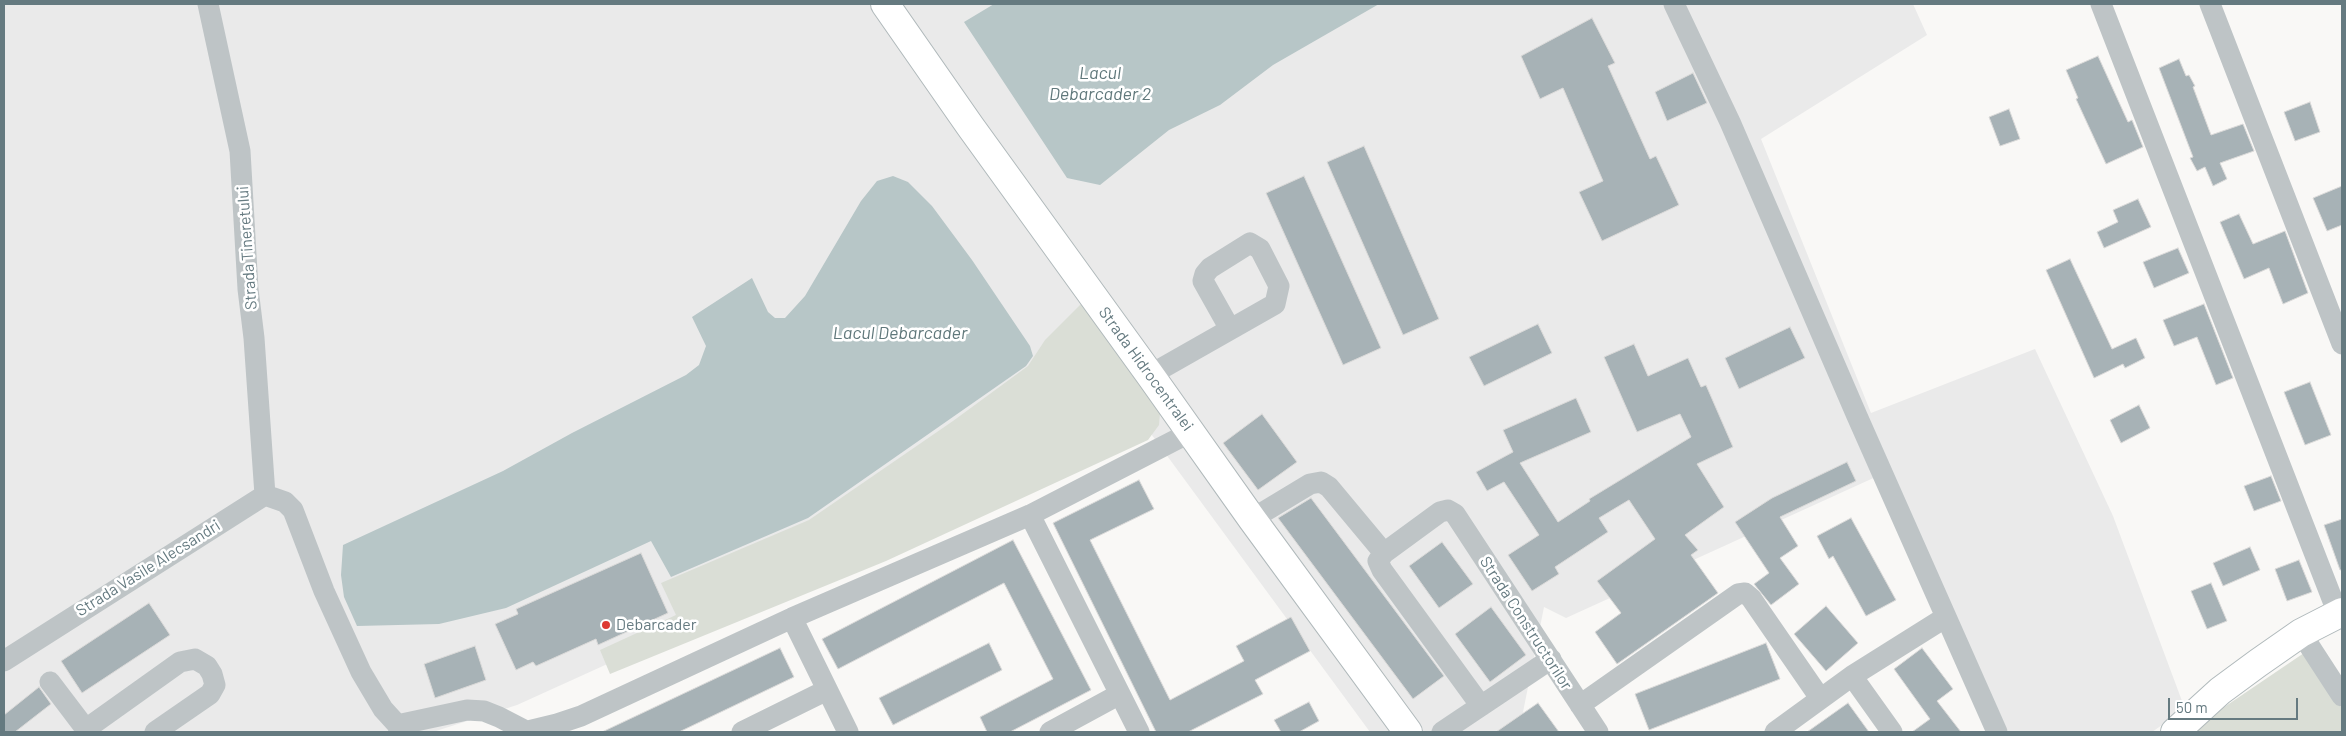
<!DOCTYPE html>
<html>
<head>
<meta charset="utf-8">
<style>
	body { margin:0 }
	#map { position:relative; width:2346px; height:736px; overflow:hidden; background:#f9f8f6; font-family:Barlow,sans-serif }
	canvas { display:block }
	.frame { position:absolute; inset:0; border:5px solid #657a80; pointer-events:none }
	.scale { position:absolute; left:2168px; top:698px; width:130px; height:22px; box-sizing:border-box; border:2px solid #657a80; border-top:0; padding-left:6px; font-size:15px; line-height:18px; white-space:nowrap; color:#657a80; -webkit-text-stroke:4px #fff; paint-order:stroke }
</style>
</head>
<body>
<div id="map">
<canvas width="2346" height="736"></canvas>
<div class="frame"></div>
<div class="scale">50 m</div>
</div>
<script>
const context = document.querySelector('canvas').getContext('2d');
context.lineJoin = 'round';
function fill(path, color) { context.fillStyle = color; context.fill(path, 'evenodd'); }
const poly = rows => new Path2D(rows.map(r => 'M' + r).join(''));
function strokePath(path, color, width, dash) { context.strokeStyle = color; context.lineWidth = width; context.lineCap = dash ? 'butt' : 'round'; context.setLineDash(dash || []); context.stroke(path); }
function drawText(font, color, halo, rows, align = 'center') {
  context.font = font + ' Barlow,sans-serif'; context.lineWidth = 5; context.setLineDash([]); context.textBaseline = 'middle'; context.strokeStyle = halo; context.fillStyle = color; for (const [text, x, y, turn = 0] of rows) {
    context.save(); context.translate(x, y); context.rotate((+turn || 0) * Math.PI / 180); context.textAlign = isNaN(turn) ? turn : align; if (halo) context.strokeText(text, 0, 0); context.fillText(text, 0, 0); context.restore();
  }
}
fill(poly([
	[4,4,1913,4,1927,35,1761,139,1871,413,2035,349,2113,516,2185,709,2152,732,2008,732,1891,470,1566,618,1544,607,1519,732,1370,732,1143,423,1066,456,517,705,433,732,4,732]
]), '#eaeaea');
fill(poly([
	[1082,303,1154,399,1160,413,1159,425,1148,440,886,561,610,674,600,650,676,615,661,583,809,520,953,421,1028,366,1045,340],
	[2304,653,2336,702,2342,708,2342,732,2195,732,2214,714]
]), '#daded6');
fill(poly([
	[994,4,1379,4,1273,65,1220,105,1169,130,1100,185,1067,178,964,22],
	[893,176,908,182,932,206,972,260,1030,346,1033,356,1026,366,808,518,671,577,651,541,506,608,439,624,357,626,344,597,341,575,343,545,503,471,572,433,686,375,699,365,706,346,692,317,752,278,768,312,775,318,785,318,805,296,861,201,877,181]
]), '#b7c6c7');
const building = poly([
	[1592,18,1615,63,1608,66,1650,159,1656,156,1679,205,1602,241,1579,192,1603,181,1563,88,1540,99,1521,56,1592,18],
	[2098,56,2128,122,2132,120,2143,147,2106,164,2076,99,2078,98,2066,70,2098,56],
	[2179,59,2186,76,2189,75,2195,86,2193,87,2211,135,2243,124,2254,151,2220,163,2227,179,2213,186,2205,167,2197,171,2190,158,2193,157,2159,68,2179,59],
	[1693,73,1707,103,1667,121,1655,92,1693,73],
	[2310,102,2320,132,2295,141,2284,112,2310,102],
	[2009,109,2020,139,2000,146,1989,117,2009,109],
	[1364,146,1439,319,1403,335,1327,162,1364,146],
	[1304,176,1381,348,1343,365,1266,193,1304,176],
	[2342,186,2342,225,2327,231,2313,198,2342,186],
	[2138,199,2151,227,2104,248,2097,232,2118,222,2113,210,2138,199],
	[2239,214,2253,244,2285,231,2308,293,2283,304,2269,268,2244,279,2220,222,2239,214],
	[2178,248,2189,273,2154,288,2143,262,2178,248],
	[2070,259,2112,349,2136,338,2145,358,2125,368,2123,364,2094,378,2046,270,2070,259],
	[2204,304,2233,378,2216,385,2197,337,2174,346,2163,320,2204,304],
	[1538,324,1552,353,1484,386,1469,357,1538,324],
	[1790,327,1805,358,1739,389,1725,358,1790,327],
	[1634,344,1648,376,1688,358,1701,387,1706,385,1733,447,1697,464,1724,507,1685,535,1698,550,1691,555,1718,593,1617,664,1595,632,1621,613,1597,581,1655,539,1629,500,1599,518,1608,532,1555,567,1559,574,1532,591,1508,555,1539,535,1504,482,1487,491,1476,472,1513,452,1503,430,1576,398,1591,432,1520,463,1558,522,1590,501,1589,499,1691,437,1680,414,1637,432,1604,357,1634,344],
	[2310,382,2331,435,2305,445,2284,392,2310,382],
	[2139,405,2150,428,2121,443,2110,420,2139,405],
	[1262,414,1297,462,1258,490,1223,443,1262,414],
	[1847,462,1856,481,1780,517,1798,546,1780,558,1799,584,1771,605,1754,584,1769,573,1735,522,1772,498,1847,462],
	[2271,476,2281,501,2254,511,2244,486,2271,476],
	[1139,480,1154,509,1090,540,1170,700,1244,661,1236,646,1291,617,1310,651,1255,680,1263,694,1188,732,1156,732,1053,523,1139,480],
	[1311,498,1444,676,1413,699,1278,518,1311,498],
	[1851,518,1896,600,1866,616,1833,556,1829,559,1817,536,1851,518],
	[2342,519,2342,570,2340,570,2324,525,2342,519],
	[1013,540,1091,690,1010,732,987,732,980,717,1053,679,1004,583,838,669,822,639,1013,540],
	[1442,542,1473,584,1439,608,1409,566,1442,542],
	[2250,547,2260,570,2223,586,2213,563,2250,547],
	[641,553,668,613,598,645,596,639,536,666,533,662,516,670,495,624,518,614,516,609,641,553],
	[2299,560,2312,592,2287,601,2275,569,2299,560],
	[2211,583,2227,621,2207,629,2191,591,2211,583],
	[149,603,170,635,82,693,61,661,149,603],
	[1826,606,1858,643,1826,671,1794,634,1826,606],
	[1491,607,1526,655,1490,682,1455,634,1491,607],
	[989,643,1002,670,893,725,879,698,989,643],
	[1766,643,1780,679,1649,730,1635,694,1766,643],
	[475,646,486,680,435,698,424,664,475,646],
	[780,648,794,677,679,732,602,732,780,648],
	[1922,648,1953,689,1937,701,1961,732,1912,732,1930,719,1894,669,1922,648],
	[39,687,51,704,15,732,4,732,4,715,39,687],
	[1309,702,1319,721,1299,732,1281,732,1274,720,1309,702],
	[1538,703,1559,732,1496,732,1538,703],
	[1848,703,1869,732,1807,732,1848,703]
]);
fill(building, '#a7b2b6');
strokePath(building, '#dbdad9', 1);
const secondary = poly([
	[885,4,970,126,1150,375,1252,519,1408,732],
	[2175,732,2220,691,2258,663,2301,633,2342,612]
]);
strokePath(secondary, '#b0b9bb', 30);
strokePath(poly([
	[208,4,240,151,248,289,254,338,265,495],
	[1674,4,1730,122,1857,416,1997,732],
	[2101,4,2338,614],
	[2210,4,2342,344],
	[1150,375,1275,304,1279,286,1260,249,1250,243,1210,268,1205,274,1203,281,1230,329],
	[1030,515,1139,732],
	[1252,519,1310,484,1321,482,1329,487,1384,553],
	[792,618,848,732],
	[2301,633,2342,696],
	[4,661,265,495,285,502,293,510,324,591,361,672,383,709,404,732],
	[1852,676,1892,732],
	[50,682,88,732],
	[1580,705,1738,594,1745,593,1751,598,1820,698],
	[1481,706,1382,570,1378,561,1384,553,1440,512,1448,510,1455,514,1598,732],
	[397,725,467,710,484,711,499,717,528,732],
	[86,729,180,662,195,659,207,666,212,674,215,685,210,694,155,732],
	[524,732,557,724,581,716,792,618,1030,515,1191,432],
	[742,732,827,690],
	[1050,732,1120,694],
	[1442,732,1551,659],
	[1775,732,1852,676,1946,617]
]), '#bec4c6', 21);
strokePath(secondary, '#fff', 28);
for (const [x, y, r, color] of [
	[606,625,5,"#dd3932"]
]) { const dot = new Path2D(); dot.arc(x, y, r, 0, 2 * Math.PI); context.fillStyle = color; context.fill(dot); strokePath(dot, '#fff', 2); }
drawText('16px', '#657a80', '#fff', [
	["Strada Tineretului",247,248,-94],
	["Strada Hidrocentralei",1146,369,54],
	["Strada Vasile Alecsandri",148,568,-32],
	["Strada Constructorilor",1526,623,57]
]);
drawText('16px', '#657a80', '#fff', [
	["Debarcader",616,625]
], 'left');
drawText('italic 18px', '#60787b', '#fff', [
	["Lacul",1100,73],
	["Debarcader 2",1100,94],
	["Lacul Debarcader",900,333]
]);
</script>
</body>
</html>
